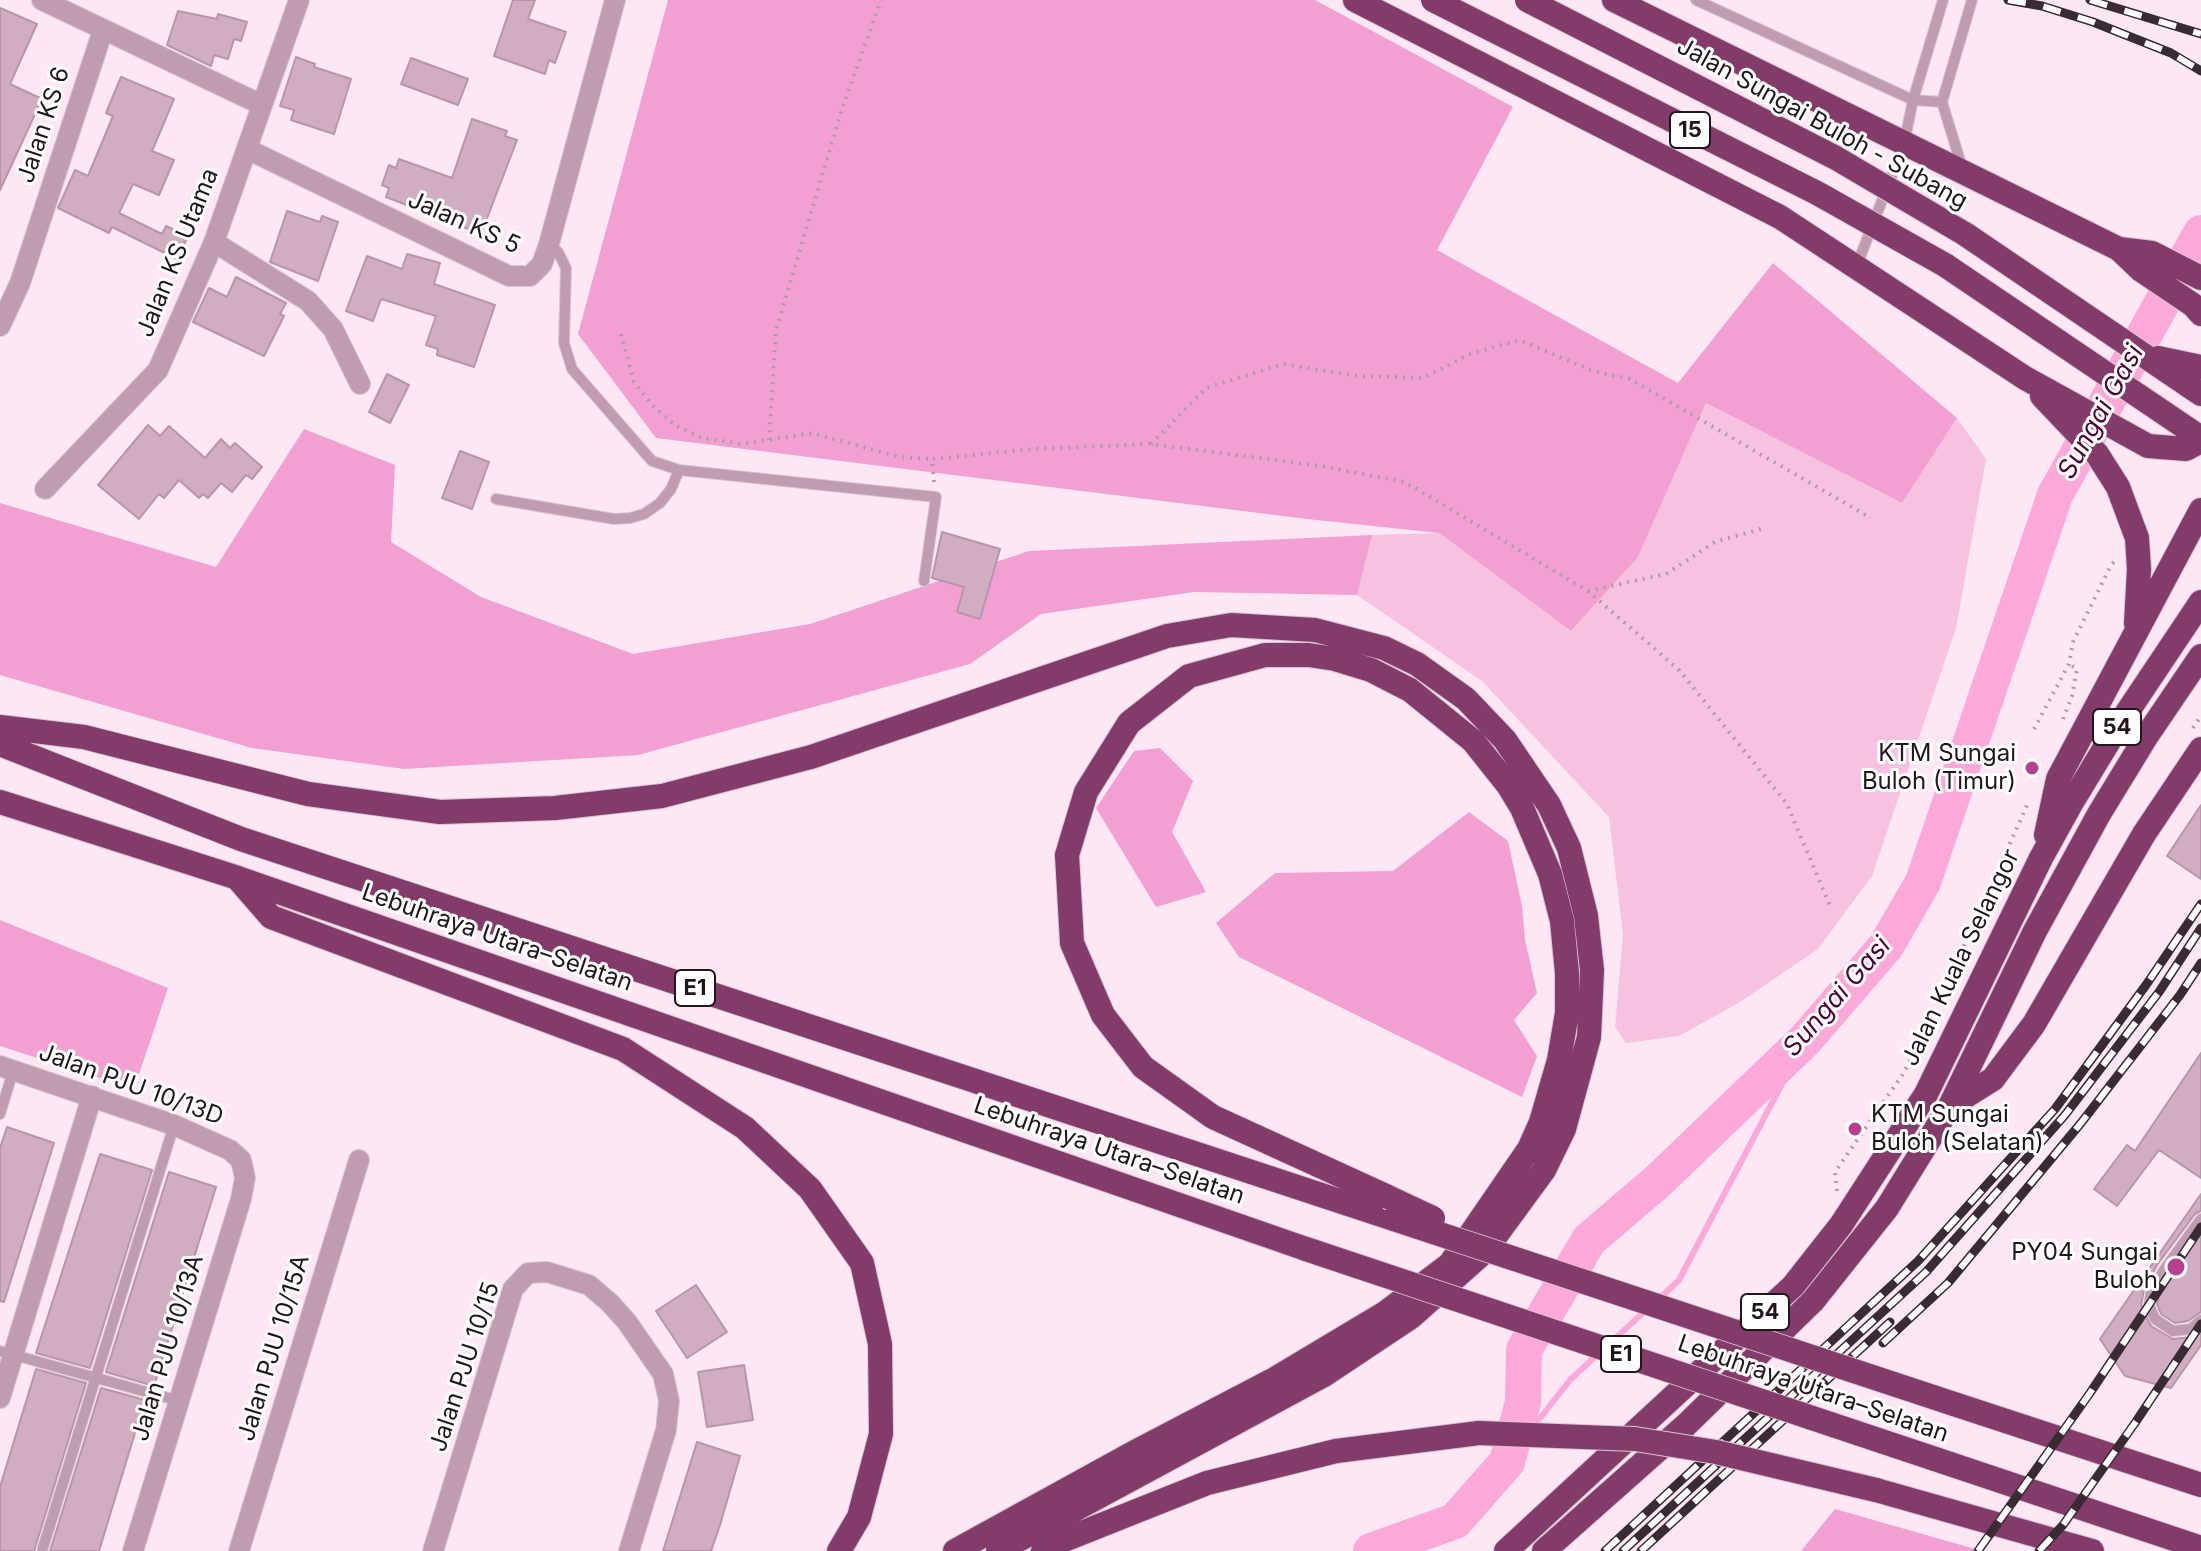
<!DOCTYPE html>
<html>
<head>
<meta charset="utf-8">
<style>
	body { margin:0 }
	canvas { display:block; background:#fee7f4 }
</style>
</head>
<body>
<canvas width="2201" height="1551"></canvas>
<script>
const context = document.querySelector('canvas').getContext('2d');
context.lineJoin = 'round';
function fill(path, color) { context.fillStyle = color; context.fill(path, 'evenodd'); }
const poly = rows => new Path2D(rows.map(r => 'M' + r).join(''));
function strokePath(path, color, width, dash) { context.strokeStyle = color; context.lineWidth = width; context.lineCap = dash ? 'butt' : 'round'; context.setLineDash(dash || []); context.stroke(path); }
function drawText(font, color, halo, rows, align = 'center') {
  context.font = font + ' Inter,sans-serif'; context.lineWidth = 6; context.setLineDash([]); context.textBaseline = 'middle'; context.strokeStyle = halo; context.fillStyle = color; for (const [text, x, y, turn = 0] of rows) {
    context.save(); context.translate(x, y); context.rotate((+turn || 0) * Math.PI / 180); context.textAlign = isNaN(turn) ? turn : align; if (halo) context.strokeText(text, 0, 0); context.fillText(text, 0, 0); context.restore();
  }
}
fill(poly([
	[1706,403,1902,503,1957,418,1986,459,1956,628,1872,876,1818,949,1740,1002,1679,1036,1626,1043,1615,1027,1623,935,1609,817,1482,681,1357,595,1372,535,1439,533,1571,631,1638,557]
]), '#f7c1e0');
fill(poly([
	[668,0,1315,0,1513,107,1437,250,1678,383,1773,263,1957,418,1902,503,1706,403,1638,557,1571,631,1439,533,1307,519,656,438,578,334],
	[304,429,395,465,391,542,481,597,633,654,810,624,1029,551,1372,535,1357,595,1194,592,1041,614,970,664,638,755,404,769,252,748,0,675,0,503,216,567],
	[1160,748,1193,781,1172,832,1206,892,1156,907,1096,808,1134,751],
	[1469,812,1508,841,1522,906,1525,940,1537,993,1514,1020,1537,1056,1522,1097,1239,957,1216,923,1275,873,1393,871],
	[0,920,168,988,134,1089,0,1046],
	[1835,1509,1982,1551,1801,1551]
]), '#f2a0d1');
strokePath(poly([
	[1659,1299,1679,1280,1805,1040],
	[1608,1345,1647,1309],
	[1533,1427,1570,1380,1600,1352],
	[1507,1462,1521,1442]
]), '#fca9da', 6);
strokePath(poly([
	[1371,1551,1455,1521,1507,1462,1523,1402,1524,1350,1589,1240,1658,1181,1805,1040,1886,946,1923,882,2055,495,2201,233]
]), '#fca9da', 36);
const building = poly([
	[513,0,535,0,528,19,566,32,555,63,549,60,545,74,494,56,513,0],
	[0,8,37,24,10,84,42,99,0,190,0,8],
	[178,11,217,19,218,14,247,22,241,41,234,39,228,59,214,55,211,66,167,45,178,11],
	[296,57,315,64,314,67,351,79,334,134,291,120,294,110,280,106,296,57],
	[411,58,468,79,458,105,401,84,411,58],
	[121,77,174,99,152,151,174,160,159,195,133,184,119,213,162,234,166,226,188,236,177,259,112,227,109,233,58,208,75,170,88,176,113,116,106,113,121,77],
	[472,119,507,131,505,136,517,140,481,234,386,197,389,188,382,185,389,165,396,168,399,159,452,178,472,119],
	[287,211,320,222,322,216,338,222,318,281,270,262,287,211],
	[407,254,440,263,434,284,495,305,474,367,437,355,438,349,426,345,436,316,381,299,373,321,346,311,367,256,402,269,407,254],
	[236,277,286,303,280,314,284,316,264,356,193,322,209,288,227,297,236,277],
	[387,374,409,385,390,423,369,412,387,374],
	[148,425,160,436,169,426,205,458,221,439,230,448,235,443,262,467,252,479,246,475,232,492,221,483,208,498,203,494,199,498,179,480,164,498,159,494,139,519,98,485,148,425],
	[460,451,489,462,472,509,442,498,460,451],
	[942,532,1000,549,980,619,957,612,964,587,932,578,942,532],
	[2201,805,2201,879,2167,856,2201,805],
	[2201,1053,2201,1178,2159,1150,2117,1206,2094,1189,2127,1145,2135,1151,2201,1053],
	[7,1127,54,1143,4,1302,0,1301,0,1148,7,1127],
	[100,1154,152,1170,90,1368,36,1353,100,1154],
	[169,1172,216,1187,154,1386,106,1372,169,1172],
	[2201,1194,2201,1211,2195,1214,2157,1265,2144,1290,2141,1305,2151,1326,2173,1339,2192,1337,2201,1331,2201,1345,2171,1388,2125,1376,2100,1339,2201,1194],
	[2201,1233,2201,1312,2188,1321,2175,1323,2161,1314,2157,1304,2159,1296,2201,1233],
	[696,1285,727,1332,687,1358,656,1311,696,1285],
	[744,1365,753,1420,707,1427,698,1372,744,1365],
	[36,1369,86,1383,34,1551,0,1551,0,1487,36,1369],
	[101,1388,145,1400,99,1551,50,1551,101,1388],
	[697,1442,740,1456,720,1525,711,1551,663,1551,697,1442]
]);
fill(building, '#d0adc1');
strokePath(building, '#b895a9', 2);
const lane = poly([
	[1696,0,1913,100,1942,102],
	[1962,167,1942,102,1972,0],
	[549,244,558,252,566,268,564,343,572,369,652,461,679,470,936,497,924,581],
	[1857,265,1904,144,1913,100,1943,0],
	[496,499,614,519,630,518,644,514,660,503,671,489,679,470],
	[0,1114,13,1071],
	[2201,1219,2164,1270,2151,1293,2149,1305,2155,1319,2173,1331,2191,1329,2201,1320],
	[0,1351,179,1401],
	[42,1551,174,1125]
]);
const street = poly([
	[42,0,262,105],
	[247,149,509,276,530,276,542,264,549,244,615,0],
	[214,242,308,301,333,329,360,384],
	[0,326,20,283,103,30],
	[45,489,158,370,214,242,299,0],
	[0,1066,174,1125,230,1150,241,1160,245,1178,241,1199,133,1551],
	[0,1398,92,1096],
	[239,1551,359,1160],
	[433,1551,513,1289,528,1273,547,1272,589,1285,610,1303,627,1322,663,1374,669,1401,666,1430,629,1551]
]);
const highway = poly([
	[1355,0,1780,217,2025,378,2148,446,2186,449,2201,441],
	[1614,0,2119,249,2141,270,2193,305,2201,314],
	[1965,234,2201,394],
	[2119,249,2152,253,2201,278],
	[1945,265,2201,438],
	[2158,358,2201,367],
	[2042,396,2097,454,2118,487,2137,538,2139,569,2136,624],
	[0,727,84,737,308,794,440,812,555,808,662,796,811,757,1167,636,1231,625,1315,630,1384,648,1417,664,1466,699,1505,740,1549,805,1569,848,1586,916,1592,970,1589,1037,1564,1129,1544,1170,1484,1252,1411,1317,1324,1375,998,1551],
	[0,744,241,839,1394,1219],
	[0,802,238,878,1306,1249],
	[2046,835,2058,779,2201,510],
	[238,879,271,917,623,1049,745,1128,810,1189,862,1263,880,1344,881,1434,859,1517,839,1551],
	[1950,1106,1993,1079,2034,1024,2144,834,2201,749],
	[1954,1404,2201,1485],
	[1935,1459,2201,1548],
	[1876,1490,2092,1551],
	[955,1551,1135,1452,1273,1380,1385,1313,1450,1264,1529,1149,1541,1122,1559,1060,1567,1013,1567,973,1562,921,1550,874,1522,808,1508,785,1473,741,1410,690,1371,670,1335,659,1309,655,1265,655,1189,676,1129,723,1086,792,1067,855,1072,943,1103,1015,1143,1067,1213,1117,1388,1197],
	[1043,1551,1059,1542,1207,1483,1336,1451,1479,1433],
	[1506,1551,1793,1286,1841,1225,1926,1094,2041,858,2072,802,2120,723,2201,602],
	[1544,1551,1686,1425,1813,1301,1887,1208,1950,1106,2035,931,2099,814,2146,737,2201,656]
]);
strokePath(lane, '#dbc5d2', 12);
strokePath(street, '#dbc5d2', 22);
strokePath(highway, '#dbc5d2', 26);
strokePath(poly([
	[621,334,634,382,652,405,675,425,702,438,742,444,812,433,900,457,931,459],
	[769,440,776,330,842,109,881,0],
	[1151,444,1206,388,1283,364,1359,376,1423,378,1470,354,1519,340,1593,371,1630,379,1871,518],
	[934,482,932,459,1033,449,1151,444,1321,466,1405,482,1588,591,1679,670,1787,804,1831,908],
	[1588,591,1666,574,1715,542,1764,528],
	[2063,719,2072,696,2077,669,2069,664],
	[2193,728,2201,716],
	[2034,729,2069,664,2073,642,2111,565,2116,560],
	[1837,1191,1835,1172,1903,1074,1923,1036,2029,801]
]), '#ae9ba6', 4, [2, 6]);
strokePath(lane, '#c09cb0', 10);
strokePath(street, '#c09cb0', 20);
strokePath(highway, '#833b69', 24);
const rail = poly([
	[2008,0,2042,6,2093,22,2171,53,2201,71],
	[2090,0,2201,34],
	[1883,1343,1948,1283,2081,1123,2180,995,2201,963],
	[1605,1551,1918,1261,2055,1109,2146,985,2201,904],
	[1623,1551,1926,1272,2065,1115,2159,992,2201,928],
	[1641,1551,1890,1322],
	[1978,1551,2090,1393,2201,1227],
	[2039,1551,2063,1525,2135,1423,2201,1324]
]);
strokePath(rail, '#392b34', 9);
strokePath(rail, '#fff', 6, [18]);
const highwayBridge = poly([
	[1433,0,1817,193,1945,265],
	[1527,0,1836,158,1965,234],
	[1388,1197,1433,1218],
	[1394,1219,1954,1404],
	[1306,1249,1935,1459],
	[1479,1433,1635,1439,1716,1452,1876,1490]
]);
strokePath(highwayBridge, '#dbc5d2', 26, []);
strokePath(highwayBridge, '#833b69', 24);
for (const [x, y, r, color] of [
	[2032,768,8,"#b83e90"],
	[1855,1129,8,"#b83e90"],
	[2176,1267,10,"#b83e90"]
]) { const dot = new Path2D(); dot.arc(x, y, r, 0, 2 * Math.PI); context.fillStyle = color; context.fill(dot); strokePath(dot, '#fff', 3); }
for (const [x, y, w] of [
	[1690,130,40],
	[2117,727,48],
	[695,988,40],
	[1765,1312,48],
	[1621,1354,40]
]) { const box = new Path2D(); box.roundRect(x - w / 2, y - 18, w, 36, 6); context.fillStyle = '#fff'; context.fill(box); strokePath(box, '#22151d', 2); }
drawText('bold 22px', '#22151d', null, [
	["15",1690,130],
	["54",2117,727],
	["E1",695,988],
	["54",1765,1312],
	["E1",1621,1354]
]);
drawText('24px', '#22151d', '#fff', [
	["Jalan Sungai Buloh - Subang",1822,124,29],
	["Jalan KS 6",44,125,-72],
	["Jalan KS 5",464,223,24],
	["Jalan KS Utama",178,253,-68],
	["Lebuhraya Utara–Selatan",497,938,19],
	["Jalan Kuala Selangor",1961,958,-64],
	["Jalan PJU 10/13D",131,1085,20],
	["Lebuhraya Utara–Selatan",1109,1151,19],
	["Jalan PJU 10/13A",168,1348,-73],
	["Jalan PJU 10/15A",274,1348,-73],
	["Jalan PJU 10/15",465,1367,-72],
	["Lebuhraya Utara–Selatan",1813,1389,19]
]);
drawText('24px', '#22151d', '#fff', [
	["KTM Sungai",2016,754],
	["Buloh (Timur)",2016,782],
	["KTM Sungai",1871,1115,"left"],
	["Buloh (Selatan)",1871,1143,"left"],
	["PY04 Sungai",2158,1253],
	["Buloh",2158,1281]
], 'right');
drawText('italic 26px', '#4c0337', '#fff', [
	["Sungai Gasi",2101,412,-61],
	["Sungai Gasi",1837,997,-49]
]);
</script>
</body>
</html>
